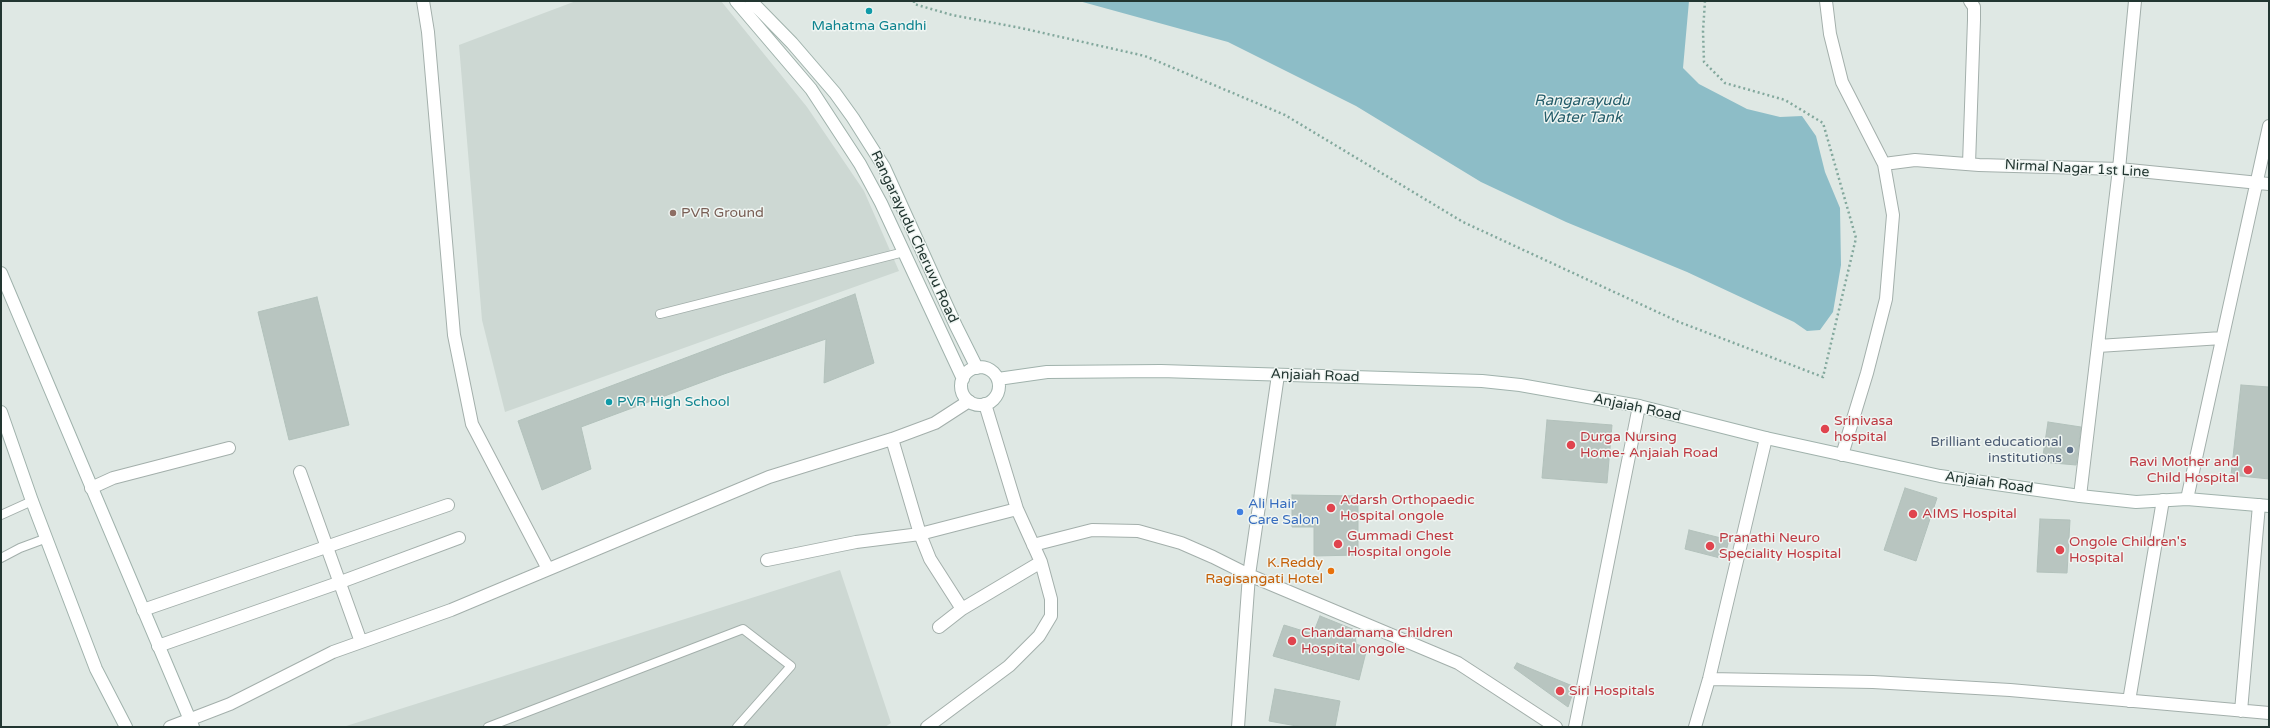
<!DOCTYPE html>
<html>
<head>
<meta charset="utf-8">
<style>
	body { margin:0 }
	#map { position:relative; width:2270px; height:728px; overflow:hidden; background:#dfe8e4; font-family:"Varela Round",sans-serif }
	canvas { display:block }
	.frame { position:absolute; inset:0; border:2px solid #223631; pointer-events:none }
</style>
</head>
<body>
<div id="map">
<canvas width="2270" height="728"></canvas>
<div class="frame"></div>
</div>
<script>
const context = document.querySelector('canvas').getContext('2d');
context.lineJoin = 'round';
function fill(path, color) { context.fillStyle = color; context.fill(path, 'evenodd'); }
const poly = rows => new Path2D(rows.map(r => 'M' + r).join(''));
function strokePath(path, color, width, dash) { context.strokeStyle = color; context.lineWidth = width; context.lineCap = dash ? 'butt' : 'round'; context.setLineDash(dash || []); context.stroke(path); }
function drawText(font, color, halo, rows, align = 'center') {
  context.font = font + ' "Varela Round",sans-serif'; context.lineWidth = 3; context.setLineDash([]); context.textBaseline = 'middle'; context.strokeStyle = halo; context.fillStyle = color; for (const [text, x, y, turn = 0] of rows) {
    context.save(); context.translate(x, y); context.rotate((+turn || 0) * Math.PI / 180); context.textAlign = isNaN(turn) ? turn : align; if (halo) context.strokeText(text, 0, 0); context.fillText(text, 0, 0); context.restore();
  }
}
fill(poly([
	[576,1,721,1,807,107,864,191,899,271,505,412,482,320,459,45],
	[840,570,891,723,885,727,343,727]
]), '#cdd8d3');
fill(poly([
	[1079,1,1689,1,1683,68,1699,84,1747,109,1780,117,1802,116,1816,136,1825,172,1840,208,1841,265,1833,312,1820,330,1807,331,1794,322,1687,272,1566,222,1481,182,1356,106,1228,42]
]), '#8dbdc7');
const building = poly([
	[855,294,874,363,824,383,826,339,724,374,581,427,591,469,542,490,518,421,855,294],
	[317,297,349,425,289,440,258,312,317,297],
	[2241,385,2269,387,2269,479,2231,475,2241,385],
	[1547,420,1612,425,1607,483,1542,478,1547,420],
	[2048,422,2081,427,2076,465,2042,462,2048,422],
	[1905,488,1937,498,1916,561,1884,550,1905,488],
	[1292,495,1358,496,1358,555,1314,556,1314,527,1292,527,1292,495],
	[2040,519,2070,520,2067,573,2037,572,2040,519],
	[1689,530,1729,540,1724,559,1685,549,1689,530],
	[1320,616,1355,630,1356,644,1367,648,1359,680,1273,656,1284,625,1313,634,1320,616],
	[1517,663,1575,687,1568,707,1514,668,1517,663],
	[1275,689,1340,701,1335,727,1302,727,1269,721,1275,689]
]);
fill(building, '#b8c5c0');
strokePath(building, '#b2c1bb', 1);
const lane = poly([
	[660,314,904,252],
	[1,515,32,501],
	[1,558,20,548,47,538],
	[488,727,743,629,791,666,737,727]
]);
const street = poly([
	[423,1,428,32,454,335,472,424,548,569],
	[1826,1,1830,34,1842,82,1884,164,1893,215,1886,299,1867,373,1842,455],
	[1884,164,1915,160,1979,165,2119,169,2269,184],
	[1969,164,1974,20,1974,7,1970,1],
	[2098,346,2222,338],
	[1278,375,1249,575,1458,663,1556,727],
	[892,439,920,534,930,559,962,609],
	[300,472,361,642],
	[91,488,113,478,229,448],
	[2080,496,2119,169,2135,1],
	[2187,499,2269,126],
	[1033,545,1092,530,1138,531,1181,543,1213,557,1249,575,1238,727],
	[767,560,856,542,920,534,1017,509],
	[143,610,448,505],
	[939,627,962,609,1041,562],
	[158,646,338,583,459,538],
	[1709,679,1873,682,2010,690,2269,713],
	[2129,701,2163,500],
	[2241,711,2259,505],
	[170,727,230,704,333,652,451,610,769,477,892,439,935,423,969,401],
	[927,727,1009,666,1039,636,1051,616,1051,599,1041,562,1017,509,985,404],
	[1575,727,1639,406],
	[1695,727,1709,679,1766,438]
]);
const secondary = poly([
	[736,1,811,89,860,164,881,203,963,379],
	[751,1,792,43,835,93,853,118,884,167,956,326,977,368],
	[1,273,193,727],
	'961 386a19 19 0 1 1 38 0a19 19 0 1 1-38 0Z',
	[998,379,1047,372,1161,371,1482,381,1520,385,1639,406,1766,438,1940,476,2080,496,2136,502,2187,499,2269,506],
	[1,412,32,501,96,669,126,727]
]);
strokePath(lane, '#a3afab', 10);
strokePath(street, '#a3afab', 14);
strokePath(secondary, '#a0b2ac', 14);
strokePath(poly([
	[914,1,914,4,952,15,1021,28,1145,56,1285,115,1463,222,1679,322,1823,377,1856,238,1823,123,1785,100,1725,83,1704,62,1703,31,1705,1]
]), '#83a89d', 2.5, [2, 3]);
strokePath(lane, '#fff', 8);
strokePath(street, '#fff', 12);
strokePath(secondary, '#fff', 12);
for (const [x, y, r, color] of [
	[869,11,4,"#0f9aa8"],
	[673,213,4,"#8d6e63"],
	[609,402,4,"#0f9aa8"],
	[1825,429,5,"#e0444e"],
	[1571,445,5,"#e0444e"],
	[2070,450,4,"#5c6f8a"],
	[2248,470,5,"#e0444e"],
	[1331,508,5,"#e0444e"],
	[1240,512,4,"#3f7fe0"],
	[1913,514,5,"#e0444e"],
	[1338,544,5,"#e0444e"],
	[1710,546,5,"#e0444e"],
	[2060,550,5,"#e0444e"],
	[1331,571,4,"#e8710a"],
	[1292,641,5,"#e0444e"],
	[1560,691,5,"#e0444e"]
]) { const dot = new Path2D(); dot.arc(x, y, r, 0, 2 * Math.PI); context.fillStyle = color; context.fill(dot); strokePath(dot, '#eff5f2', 1.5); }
drawText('14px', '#0d838f', '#eff5f2', [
	["Mahatma Gandhi",869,26],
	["PVR High School",617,402,"left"]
]);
drawText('14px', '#223631', '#eff5f2', [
	["Nirmal Nagar 1st Line",2077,169,3],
	["Rangarayudu Cheruvu Road",914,237,65],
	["Anjaiah Road",1315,376,2],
	["Anjaiah Road",1637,408,12],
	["Anjaiah Road",1989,483,8]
]);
drawText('14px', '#785e54', '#eff5f2', [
	["PVR Ground",681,213]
], 'left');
drawText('14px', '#be3a42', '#eff5f2', [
	["Srinivasa",1834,421],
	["hospital",1834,437],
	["Durga Nursing",1580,437],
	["Home- Anjaiah Road",1580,453],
	["Ravi Mother and",2239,462,"right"],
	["Child Hospital",2239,478,"right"],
	["Adarsh Orthopaedic",1340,500],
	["Hospital ongole",1340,516],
	["AIMS Hospital",1922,514],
	["Gummadi Chest",1347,536],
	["Hospital ongole",1347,552],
	["Pranathi Neuro",1719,538],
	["Speciality Hospital",1719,554],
	["Ongole Children's",2069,542],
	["Hospital",2069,558],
	["Chandamama Children",1301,633],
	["Hospital ongole",1301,649],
	["Siri Hospitals",1569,691]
], 'left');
drawText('14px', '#4e5e75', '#eff5f2', [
	["Brilliant educational",2062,442],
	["institutions",2062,458]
], 'right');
drawText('14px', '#366cbe', '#eff5f2', [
	["Ali Hair",1248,504],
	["Care Salon",1248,520]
], 'left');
drawText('14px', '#c56008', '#eff5f2', [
	["K.Reddy",1323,563],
	["Ragisangati Hotel",1323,579]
], 'right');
drawText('italic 15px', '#245d6a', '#eff5f2', [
	["Rangarayudu",1582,101],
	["Water Tank",1582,118]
]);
</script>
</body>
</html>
